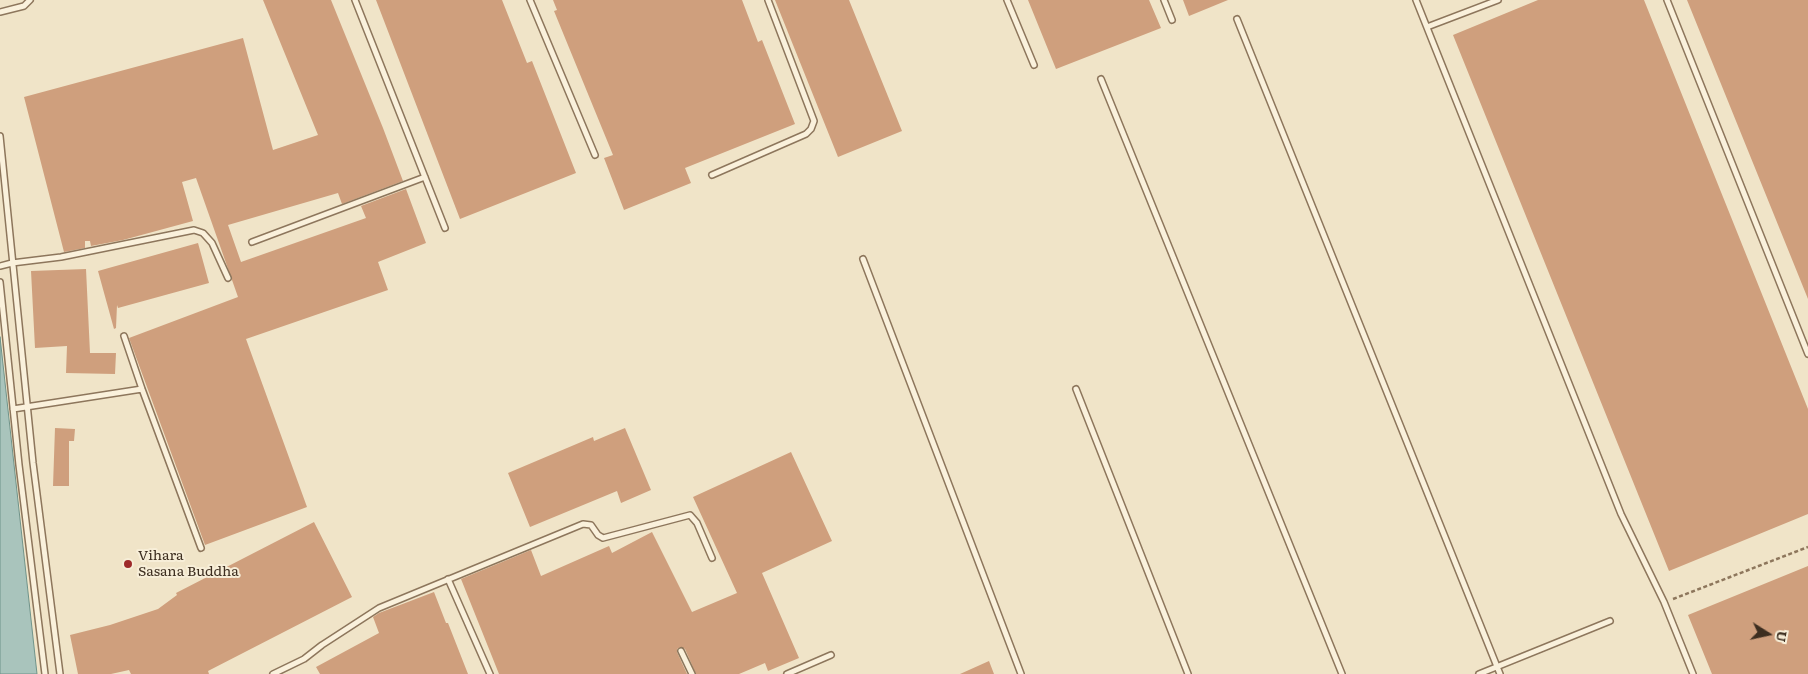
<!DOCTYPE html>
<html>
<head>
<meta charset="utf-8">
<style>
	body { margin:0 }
	#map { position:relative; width:1808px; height:674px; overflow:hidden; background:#f0e4c8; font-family:Literata,serif }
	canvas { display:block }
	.north { position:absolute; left:1743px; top:609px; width:50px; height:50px; -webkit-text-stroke:4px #f7eed8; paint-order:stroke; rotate:100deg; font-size:14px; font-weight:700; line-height:20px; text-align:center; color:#3d2e20 }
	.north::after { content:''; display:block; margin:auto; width:18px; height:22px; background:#3d2e20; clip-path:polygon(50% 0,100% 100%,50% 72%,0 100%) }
</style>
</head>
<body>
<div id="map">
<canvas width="1808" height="674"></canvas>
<div class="north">U</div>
</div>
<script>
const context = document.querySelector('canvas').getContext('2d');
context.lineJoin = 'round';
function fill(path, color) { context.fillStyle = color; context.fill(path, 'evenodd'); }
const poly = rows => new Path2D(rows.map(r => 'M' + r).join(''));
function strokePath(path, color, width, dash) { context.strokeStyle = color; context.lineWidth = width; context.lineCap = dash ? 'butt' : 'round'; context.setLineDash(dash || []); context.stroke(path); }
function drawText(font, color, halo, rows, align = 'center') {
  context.font = font + ' Literata,serif'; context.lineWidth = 4; context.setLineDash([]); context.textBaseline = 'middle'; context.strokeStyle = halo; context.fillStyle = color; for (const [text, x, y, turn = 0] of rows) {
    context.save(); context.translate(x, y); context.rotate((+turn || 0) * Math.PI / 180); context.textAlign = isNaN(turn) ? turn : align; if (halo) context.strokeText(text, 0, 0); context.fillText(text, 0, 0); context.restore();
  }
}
const water = poly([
	[0,337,37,674,0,674,0,337]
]);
fill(water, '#a9c4bc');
strokePath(water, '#6f938a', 1);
fill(poly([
	[263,0,331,0,383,128,403,181,342,204,338,193,228,225,241,262,366,218,361,206,406,189,426,243,378,262,388,290,246,339,307,507,205,545,129,338,238,297,196,178,182,182,193,221,123,240,91,246,90,241,85,241,85,248,64,252,24,97,243,38,273,150,318,135],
	[376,0,502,0,527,63,532,61,576,173,460,219],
	[553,0,742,0,758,42,762,40,795,124,685,168,691,183,624,210,604,158,613,155,554,11,557,10],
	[775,0,849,0,902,131,838,157],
	[1028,0,1149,0,1161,28,1056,69],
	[1183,0,1228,0,1189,16],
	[1538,0,1644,0,1808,409,1808,514,1669,571,1453,35],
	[1687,0,1808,0,1808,299,1787,247],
	[198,243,209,283,118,308,117,305,116,328,114,329,98,271],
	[86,269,90,353,116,353,115,374,66,373,67,346,35,348,31,271],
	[55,428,75,429,74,441,69,441,69,486,53,486],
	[625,428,651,490,621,503,617,491,530,527,508,473,593,437,594,441],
	[791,452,832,541,762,573,799,658,768,671,765,663,739,674,696,674,685,649,681,647,677,649,677,652,687,674,499,674,461,579,531,550,541,576,609,546,612,553,652,532,692,612,737,593,693,497],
	[314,522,352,597,208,671,209,674,131,674,129,670,111,674,78,674,70,635,110,625,158,609,177,595,176,593],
	[1808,566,1808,674,1712,674,1688,615],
	[434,592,446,623,448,623,468,674,320,674,316,667,379,633,373,617,379,613],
	[989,661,994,674,960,674]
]), '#cf9f7d');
const service = poly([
	[355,0,445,228],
	[530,0,595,155],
	[1007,0,1034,65],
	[1164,0,1172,20],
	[1416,0,1621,514,1664,602,1693,674],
	[1667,0,1808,354],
	[0,12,24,6,30,0],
	[1237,19,1500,674],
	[1427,27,1498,0],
	[1101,79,1342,674],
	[0,136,33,463,60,674],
	[712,175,806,134,811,129,814,121,768,0],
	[252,242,425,177],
	[863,259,1021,674],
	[0,266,12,263,61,257,194,230,203,233,212,243,228,278],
	[0,282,19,465,45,674],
	[124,336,142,389,201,548],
	[1076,389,1188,674],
	[13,409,142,389],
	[448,579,490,674],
	[681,651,692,674],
	[273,674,304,659,322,645,379,608,583,524,591,525,598,535,603,538,690,515,697,523,712,558],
	[787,674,831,655],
	[1479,674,1610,621]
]);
strokePath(service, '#8d765c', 8);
strokePath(poly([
	[1673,599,1808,547]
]), '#8d765c', 2.5, [4, 2.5]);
strokePath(service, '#faf1dc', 5);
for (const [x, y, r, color] of [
	[128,564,5,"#9e2a2b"]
]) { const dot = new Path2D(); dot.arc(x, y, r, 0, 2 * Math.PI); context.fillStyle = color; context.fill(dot); strokePath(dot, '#f7eed8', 2); }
drawText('14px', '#3d2e20', '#f7eed8', [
	["Vihara",138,556],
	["Sasana Buddha",138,572]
], 'left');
</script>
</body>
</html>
